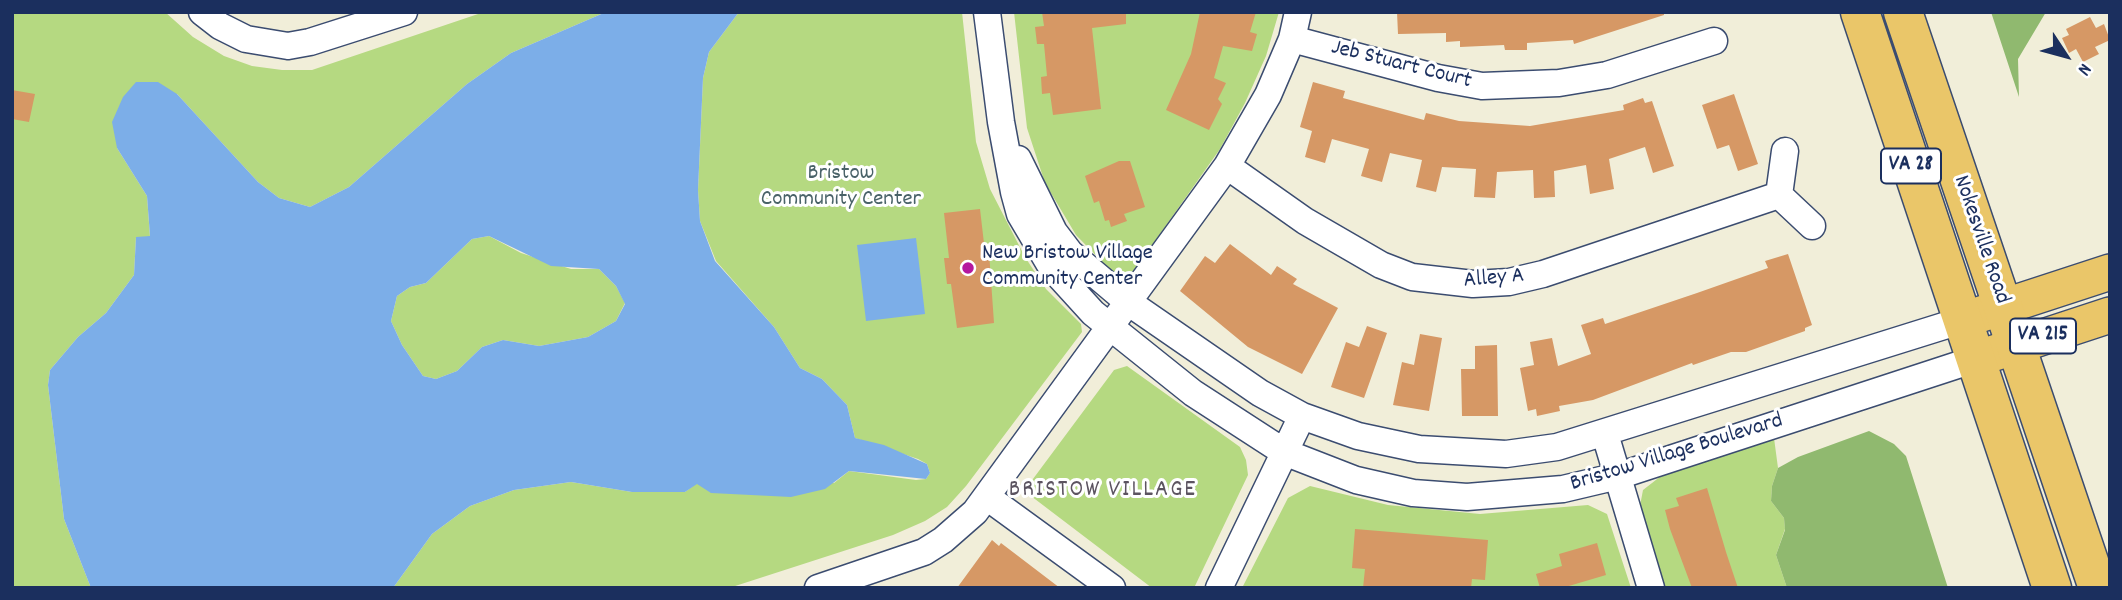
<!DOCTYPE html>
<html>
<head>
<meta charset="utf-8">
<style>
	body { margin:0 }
	#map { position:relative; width:2122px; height:600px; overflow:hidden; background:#f1eed9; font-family:Dekko,sans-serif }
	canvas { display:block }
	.frame { position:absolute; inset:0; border:14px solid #1b2f5e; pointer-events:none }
	.north { position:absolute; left:2031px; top:21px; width:70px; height:70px; -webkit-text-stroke:5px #fff; paint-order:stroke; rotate:126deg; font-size:19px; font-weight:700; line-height:28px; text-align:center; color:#1b2f5e }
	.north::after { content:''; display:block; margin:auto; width:24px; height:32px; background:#1b2f5e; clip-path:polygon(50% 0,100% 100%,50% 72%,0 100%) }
</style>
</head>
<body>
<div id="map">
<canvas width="2122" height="600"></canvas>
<div class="frame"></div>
<div class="north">N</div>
</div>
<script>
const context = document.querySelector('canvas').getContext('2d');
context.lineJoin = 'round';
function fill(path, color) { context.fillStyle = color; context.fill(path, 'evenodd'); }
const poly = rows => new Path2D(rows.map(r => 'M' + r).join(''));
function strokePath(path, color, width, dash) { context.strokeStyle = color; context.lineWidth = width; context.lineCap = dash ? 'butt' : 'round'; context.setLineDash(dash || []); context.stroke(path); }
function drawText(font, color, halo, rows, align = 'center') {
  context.font = font + ' Dekko,sans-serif'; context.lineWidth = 6; context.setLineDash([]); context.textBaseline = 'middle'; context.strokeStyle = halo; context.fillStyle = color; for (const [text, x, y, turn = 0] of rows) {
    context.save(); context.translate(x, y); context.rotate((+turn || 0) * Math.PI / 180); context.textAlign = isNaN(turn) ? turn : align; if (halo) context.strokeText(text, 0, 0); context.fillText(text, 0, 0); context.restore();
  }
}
fill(poly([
	[12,12,165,12,193,37,224,56,252,66,282,70,312,70,484,12,606,12,511,53,467,84,349,187,310,207,279,198,258,182,177,94,117,148,147,196,150,237,136,237,134,275,106,313,78,337,50,370,48,385,64,519,91,588,12,588],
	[739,12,962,12,976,142,990,189,1025,257,1046,289,1081,324,1082,332,966,486,947,507,925,521,893,535,729,588,393,588,432,534,470,506,514,490,571,482,632,492,685,492,697,483,834,483,849,471,916,480,926,479,930,473,927,464,918,459,855,438,847,405,822,379,800,368,774,327,716,261,700,221,698,190,703,78,709,52],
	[1014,12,1279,12,1266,56,1245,103,1220,149,1133,272,1124,278,1113,273,1076,235,1045,183,1027,128],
	[489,236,521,253,571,269,599,269,616,286,625,303,616,321,588,337,539,346,503,340,482,347,457,371,436,379,423,376,402,345,391,321,397,296,410,287,426,283,472,239],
	[1127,366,1240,447,1246,460,1248,475,1194,588,1152,588,1027,493,1027,487,1114,370],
	[1774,438,1778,468,1772,486,1771,501,1784,518,1785,529,1776,555,1787,588,1661,588,1639,511,1643,490,1661,476],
	[1310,486,1388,505,1480,514,1588,505,1607,514,1631,588,1242,588,1288,498]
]), '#b5d981');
fill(poly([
	[1991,12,2046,12,2018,59,2019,97],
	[1869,431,1894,444,1906,456,1948,588,1787,588,1776,555,1785,530,1784,518,1771,501,1772,486,1778,468,1798,457]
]), '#90b96f');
fill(poly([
	[606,12,739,12,709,52,703,78,698,190,700,221,715,261,774,327,800,368,822,379,847,405,855,438,884,445,927,464,930,473,926,479,849,471,825,489,791,497,711,493,697,484,685,492,632,492,571,482,514,490,470,506,432,534,393,588,91,588,64,519,48,385,50,370,78,337,106,313,134,275,136,237,150,236,147,196,117,148,112,122,123,97,136,82,158,82,177,94,258,182,279,198,310,207,349,187,467,84,511,53],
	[489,236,551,266,599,269,616,286,625,304,616,321,588,337,539,346,503,340,482,347,457,371,436,379,423,376,402,345,391,321,397,296,410,287,426,283,472,239],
	[916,238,925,314,866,321,857,245]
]), '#7caee8');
fill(poly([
	[1042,12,1126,12,1126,24,1092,28,1101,109,1053,115,1050,93,1042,94,1041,77,1047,76,1044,44,1037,44,1035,27,1044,26],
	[1200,12,1256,12,1250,32,1257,34,1252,51,1223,46,1214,78,1226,83,1218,99,1222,104,1209,130,1166,110,1191,54],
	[1397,12,1664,12,1664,15,1574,44,1573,40,1527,43,1527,50,1505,50,1504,45,1460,47,1460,41,1446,42,1446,33,1398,34],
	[2090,17,2096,28,2104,24,2110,40,2095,47,2099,54,2083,62,2076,49,2069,53,2062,38,2069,35,2066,29],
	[1313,82,1345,91,1343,98,1424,120,1426,113,1459,121,1530,126,1624,110,1623,105,1643,98,1645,103,1652,101,1674,166,1653,173,1645,147,1609,159,1614,189,1590,194,1586,165,1554,171,1555,197,1534,198,1533,170,1497,172,1495,198,1474,197,1476,169,1442,167,1436,192,1416,187,1422,160,1390,153,1382,182,1361,176,1369,149,1332,139,1325,163,1305,157,1312,131,1300,127],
	[12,90,35,94,29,122,12,119],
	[1734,94,1758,164,1738,171,1729,145,1717,149,1702,105],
	[1119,161,1130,161,1145,207,1124,214,1127,221,1111,227,1109,220,1105,221,1099,201,1094,203,1085,176],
	[980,209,985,252,989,252,994,323,957,328,951,284,947,284,944,258,949,258,944,213],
	[1230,244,1271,275,1277,266,1297,279,1293,284,1338,308,1302,374,1248,347,1180,291,1205,256,1215,263],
	[1788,254,1812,325,1805,328,1805,331,1746,352,1731,352,1693,365,1692,363,1593,400,1559,406,1560,411,1537,416,1536,409,1528,411,1520,368,1534,365,1530,342,1552,338,1558,366,1591,354,1581,325,1603,318,1605,324,1697,293,1768,268,1765,261],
	[1367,326,1387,333,1364,398,1331,387,1346,342,1359,347],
	[1420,334,1442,338,1429,411,1393,405,1402,362,1414,365],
	[1497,345,1498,416,1462,416,1461,369,1475,369,1475,346],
	[1707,488,1726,552,1738,588,1692,588,1670,529,1665,510,1679,506,1676,498],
	[1355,529,1488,540,1485,580,1472,579,1471,588,1363,588,1365,569,1352,568],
	[992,540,999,546,1001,543,1060,588,957,588],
	[1597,543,1606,575,1562,588,1540,588,1536,574,1562,566,1559,554]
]), '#d69865');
const minor = poly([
	[202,12,220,26,246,39,288,46,310,42,404,12],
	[987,12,1001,122,1014,192,1020,214,1052,268,1093,313,1193,393,1284,452,1356,480,1413,493,1467,497,1563,489,1618,476,1976,359],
	[1292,39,1438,78,1482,86,1559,83,1607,75,1714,41],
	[1785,151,1779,195,1812,226],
	[1018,159,1054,232,1070,253,1128,302,1260,393,1302,416,1358,436,1419,449,1506,454,1557,447,1963,320],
	[1227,166,1305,221,1381,265,1412,277,1473,284,1509,282,1543,274,1779,195],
	[1605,434,1651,588],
	[987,497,1112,588],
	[818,588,924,552,943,540,975,512,1227,166,1268,95,1292,39,1298,12],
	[1219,588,1302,416]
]);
const major = poly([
	[1963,320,2110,272],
	[1976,359,2110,315]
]);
const highway = poly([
	[1860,12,2052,588],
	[1903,12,2098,588]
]);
strokePath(minor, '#3b4c70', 29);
strokePath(major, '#3b4c70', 38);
strokePath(highway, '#3b4c70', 41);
strokePath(minor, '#fff', 26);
strokePath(major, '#eac669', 35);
strokePath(highway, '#eac669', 38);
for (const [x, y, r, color] of [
	[968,268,7,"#b5179e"]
]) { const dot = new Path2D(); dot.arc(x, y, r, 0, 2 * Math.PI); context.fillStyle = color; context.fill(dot); strokePath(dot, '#fff', 2.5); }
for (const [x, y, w] of [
	[1911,166,60],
	[2043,336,66]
]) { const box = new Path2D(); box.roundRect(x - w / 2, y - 17.5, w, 35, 5); context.fillStyle = '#fff'; context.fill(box); strokePath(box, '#1b2f5e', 2); }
drawText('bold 21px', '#1b2f5e', null, [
	["VA 28",1911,166],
	["VA 215",2043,336]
]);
drawText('23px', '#1b2f5e', '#fff', [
	["Jeb Stuart Court",1401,66,14],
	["Nokesville Road",1980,240,71],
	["Alley A",1494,280,-5],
	["Bristow Village Boulevard",1677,454,-17]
]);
drawText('23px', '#496268', '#fff', [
	["Bristow",841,175],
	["Community Center",841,201]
]);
drawText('23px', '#1b2f5e', '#fff', [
	["New Bristow Village",982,255],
	["Community Center",982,281]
], 'left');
context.letterSpacing = '2px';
drawText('24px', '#5c5460', '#fff', [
	["BRISTOW VILLAGE",1103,492]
]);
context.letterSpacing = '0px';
</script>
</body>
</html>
